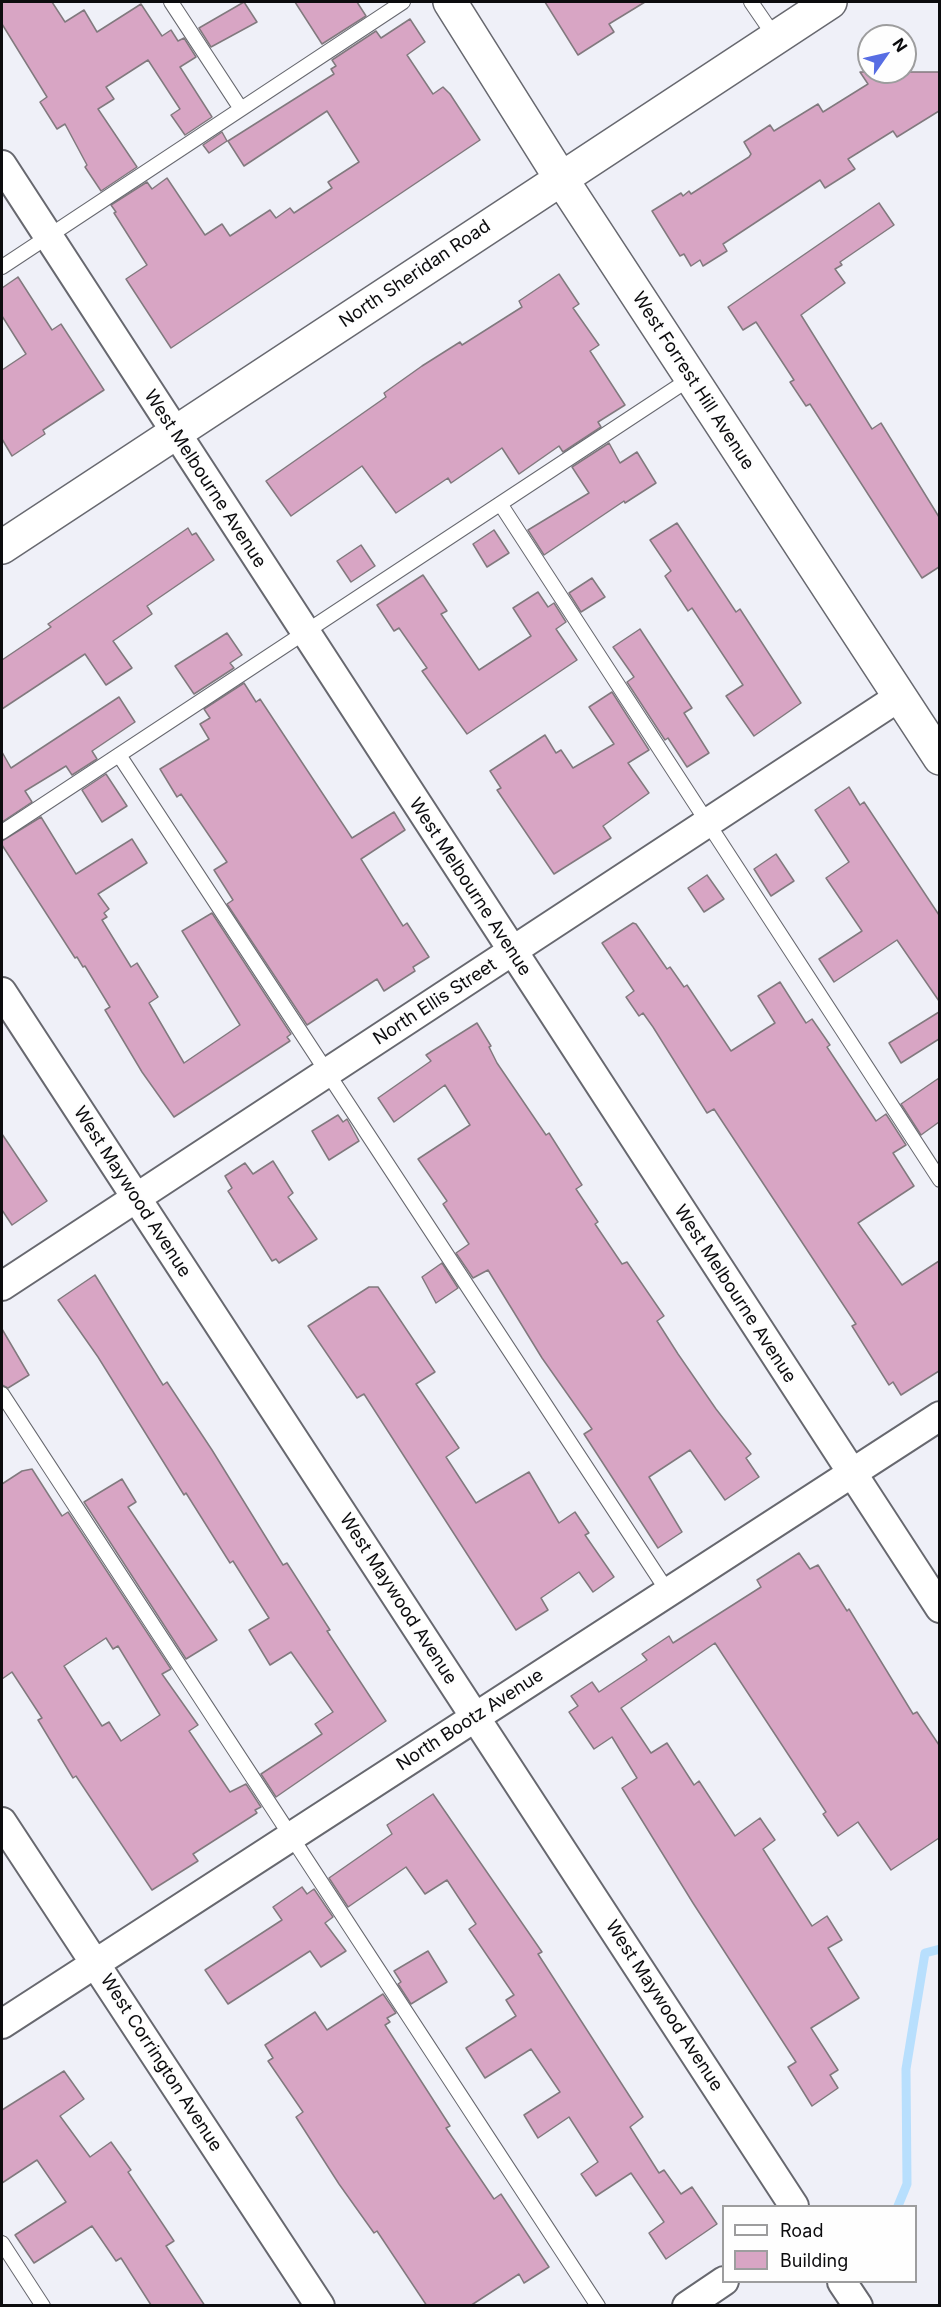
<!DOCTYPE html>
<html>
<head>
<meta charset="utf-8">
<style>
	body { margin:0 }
	#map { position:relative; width:941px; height:2307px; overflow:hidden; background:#eff0f8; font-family:Inter,sans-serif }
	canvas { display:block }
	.frame { position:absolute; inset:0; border:3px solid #0c0c0e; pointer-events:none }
	.legend { position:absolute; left:722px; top:2205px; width:195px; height:78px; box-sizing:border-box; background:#fefefe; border:2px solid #9d9d9e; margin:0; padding:8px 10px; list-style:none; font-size:18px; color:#0c0c0e }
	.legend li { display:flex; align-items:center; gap:12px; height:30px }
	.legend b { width:30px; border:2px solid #9d9d9e }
	.north { position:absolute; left:857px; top:24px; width:60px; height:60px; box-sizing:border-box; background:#fefefe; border:2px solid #9d9d9e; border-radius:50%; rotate:56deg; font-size:16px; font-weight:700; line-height:24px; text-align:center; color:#0c0c0e }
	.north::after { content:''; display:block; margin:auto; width:21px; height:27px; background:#576de3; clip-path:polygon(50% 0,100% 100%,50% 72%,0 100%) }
</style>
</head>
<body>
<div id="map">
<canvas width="941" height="2307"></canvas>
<div class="frame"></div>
<ul class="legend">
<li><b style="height:8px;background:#fff"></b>Road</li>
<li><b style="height:16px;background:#d8a5c4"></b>Building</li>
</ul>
<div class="north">N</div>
</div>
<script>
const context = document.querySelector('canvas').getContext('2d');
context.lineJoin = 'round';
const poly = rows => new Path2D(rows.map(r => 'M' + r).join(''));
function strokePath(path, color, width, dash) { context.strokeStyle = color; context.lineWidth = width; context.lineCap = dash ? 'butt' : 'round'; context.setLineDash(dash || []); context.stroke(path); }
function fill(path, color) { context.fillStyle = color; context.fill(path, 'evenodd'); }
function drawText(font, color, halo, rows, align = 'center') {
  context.font = font + ' Inter,sans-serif'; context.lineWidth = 5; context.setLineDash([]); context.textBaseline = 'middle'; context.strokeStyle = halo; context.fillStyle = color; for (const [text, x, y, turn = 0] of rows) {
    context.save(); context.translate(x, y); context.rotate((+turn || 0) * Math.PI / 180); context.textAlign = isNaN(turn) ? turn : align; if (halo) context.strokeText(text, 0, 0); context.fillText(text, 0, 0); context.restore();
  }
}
strokePath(poly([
	[898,2206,907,2184,906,2069,925,1953,940,1949]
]), '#b8dffd', 9);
const building = poly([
	[2,2,52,2,65,22,84,10,97,32,141,4,162,36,171,30,178,41,184,38,196,57,180,67,212,117,185,135,171,115,180,109,148,60,106,87,114,99,98,109,137,167,101,191,85,167,87,165,65,124,57,129,40,102,47,97,2,24,2,2],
	[244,2,257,22,211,47,199,28,244,2],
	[295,2,357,2,366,16,322,44,295,2],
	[545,2,645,2,609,24,614,32,578,55,545,2],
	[410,19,425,42,407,55,433,94,443,87,450,94,480,140,171,348,126,279,147,265,114,213,116,212,111,205,147,182,152,189,167,178,205,235,222,224,230,236,270,210,276,218,290,208,294,213,332,188,328,182,359,162,327,111,244,166,228,141,334,74,331,69,336,66,332,60,376,31,381,38,410,19],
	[860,72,939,72,939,111,897,137,893,131,848,159,855,169,825,188,820,180,723,244,727,251,703,266,700,260,691,266,684,254,680,256,652,211,681,193,683,196,689,191,691,194,749,157,751,154,744,142,770,125,774,131,818,104,823,112,868,84,860,72],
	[222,132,227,141,209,153,203,145,222,132],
	[879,203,894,225,840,262,842,265,835,269,845,283,801,315,872,429,881,423,939,517,939,567,922,578,810,404,806,406,790,382,794,380,756,322,743,330,728,307,879,203],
	[559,274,579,304,573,308,599,345,590,351,625,405,598,422,601,427,563,452,559,446,519,474,502,448,451,483,448,478,396,513,362,466,291,516,266,481,386,397,384,393,422,366,460,342,462,345,522,307,519,301,559,274],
	[18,277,52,330,61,324,104,390,43,430,45,434,12,456,2,439,2,370,26,354,2,316,2,288,18,277],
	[609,443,620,463,637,452,656,483,625,503,624,501,544,555,528,530,589,493,572,467,609,443],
	[677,523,736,612,740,609,801,703,754,736,726,696,743,685,692,608,688,611,665,576,671,571,650,540,677,523],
	[188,528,192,535,196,533,214,560,147,606,152,614,113,641,132,668,106,685,85,654,2,709,2,660,51,627,48,624,188,528],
	[494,530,509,553,487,567,473,544,494,530],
	[361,545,375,566,351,582,337,561,361,545],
	[423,575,447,611,441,614,479,670,531,636,513,608,538,592,548,607,554,603,566,622,556,629,577,660,467,734,422,671,427,668,399,628,394,631,377,605,423,575],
	[592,578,605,597,581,612,569,593,592,578],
	[640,629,692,708,684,713,709,753,687,767,668,738,665,740,627,682,634,677,613,647,640,629],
	[227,633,242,655,230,663,234,668,194,694,175,666,227,633],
	[244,683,256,702,260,699,352,838,394,812,405,830,361,859,403,926,407,923,429,957,413,967,415,971,384,991,377,979,307,1025,227,904,233,900,214,870,227,862,181,794,177,797,160,769,209,739,200,724,210,718,204,709,244,683],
	[612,692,649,750,628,763,649,793,603,826,611,838,554,874,497,790,501,788,490,771,545,735,556,753,561,750,573,768,614,744,589,707,612,692],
	[119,697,135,722,92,751,97,759,72,775,66,766,25,791,32,802,2,822,2,752,11,768,119,697],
	[106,774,127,806,102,822,82,790,106,774],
	[849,787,860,805,864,802,939,915,939,1001,897,940,834,982,819,959,862,931,826,878,849,862,815,810,849,787],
	[41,817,76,874,132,839,147,863,98,894,109,909,104,913,107,917,102,920,131,967,137,963,158,997,149,1003,184,1063,240,1025,182,931,212,913,291,1034,287,1037,290,1041,174,1117,142,1072,105,1010,110,1007,85,966,83,967,77,957,75,958,2,845,2,841,41,817],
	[776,854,794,881,771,896,754,869,776,854],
	[707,875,724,899,704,912,688,888,707,875],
	[633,923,636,924,667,969,670,967,684,987,687,985,731,1051,775,1023,758,996,780,982,806,1023,812,1019,830,1045,827,1047,876,1121,886,1114,906,1145,893,1153,914,1186,858,1223,902,1285,939,1261,939,1371,901,1395,893,1382,889,1385,852,1326,856,1324,714,1109,707,1113,653,1027,643,1013,639,1016,626,997,634,991,602,943,633,923],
	[939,1012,939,1039,901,1063,889,1043,939,1012],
	[477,1023,491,1046,489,1047,497,1063,546,1135,549,1133,582,1185,576,1189,598,1222,595,1224,622,1264,627,1262,664,1316,657,1321,678,1354,716,1409,751,1454,746,1458,759,1477,725,1500,690,1450,649,1477,682,1532,658,1548,584,1434,592,1429,542,1358,488,1270,473,1278,456,1253,469,1244,443,1204,447,1201,418,1159,470,1125,445,1085,394,1122,378,1098,431,1061,426,1055,477,1023],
	[939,1078,939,1122,921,1135,901,1104,939,1078],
	[338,1115,343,1122,347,1119,359,1141,329,1160,312,1131,338,1115],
	[2,1134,47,1201,12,1225,2,1210,2,1134],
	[273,1161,293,1193,288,1197,317,1239,279,1263,276,1259,272,1261,228,1191,232,1188,225,1176,245,1163,253,1174,273,1161],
	[442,1263,458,1288,436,1303,422,1277,442,1263],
	[95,1275,163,1385,167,1382,212,1450,283,1565,287,1563,330,1630,327,1631,386,1721,276,1797,261,1774,322,1734,315,1724,333,1712,291,1652,270,1665,249,1630,269,1618,233,1561,230,1563,186,1493,184,1495,98,1357,58,1300,95,1275],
	[369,1287,378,1287,435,1372,416,1384,459,1448,446,1457,476,1503,529,1472,559,1523,575,1512,589,1533,585,1535,614,1577,593,1592,579,1572,541,1598,548,1610,516,1630,364,1394,357,1398,308,1326,369,1287],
	[2,1329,29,1375,8,1388,2,1385,2,1329],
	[32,1469,62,1516,68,1512,171,1669,162,1674,198,1725,189,1731,230,1792,246,1784,261,1807,255,1810,257,1813,193,1854,198,1861,152,1890,76,1776,73,1778,38,1720,42,1718,12,1672,2,1679,2,1484,22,1471,32,1469],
	[106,1638,113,1649,118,1646,160,1715,121,1741,109,1722,102,1726,64,1666,106,1638],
	[122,1479,136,1502,128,1507,217,1640,186,1659,84,1502,122,1479],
	[799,1553,810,1569,818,1565,847,1611,849,1609,913,1714,917,1712,939,1745,939,1838,891,1870,858,1822,838,1836,823,1814,826,1812,715,1643,621,1708,651,1753,667,1743,694,1785,699,1781,735,1836,760,1818,775,1840,763,1849,812,1926,827,1916,842,1940,828,1948,859,1998,811,2028,838,2070,830,2075,838,2088,812,2106,788,2067,796,2062,693,1903,622,1788,637,1778,612,1737,594,1749,569,1712,578,1706,571,1696,592,1682,599,1692,647,1660,642,1654,669,1636,673,1643,761,1587,757,1580,799,1553],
	[433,1794,542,1952,538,1954,643,2117,630,2127,659,2173,664,2170,681,2194,692,2187,717,2224,666,2259,649,2233,664,2222,631,2173,596,2196,581,2174,598,2162,569,2117,538,2138,524,2115,560,2092,531,2049,485,2078,466,2048,516,2016,506,2000,514,1995,469,1929,476,1924,447,1880,425,1894,406,1867,348,1907,329,1878,392,1834,387,1825,433,1794],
	[302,1887,307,1894,314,1889,333,1917,325,1923,346,1951,321,1967,310,1951,228,2004,205,1970,282,1920,273,1907,302,1887],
	[428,1951,447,1982,411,2004,398,1984,401,1982,394,1971,428,1951],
	[383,1994,396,2013,387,2018,390,2022,385,2025,450,2126,446,2128,494,2199,501,2194,549,2267,524,2283,519,2274,470,2306,427,2306,377,2231,374,2233,339,2184,296,2117,303,2112,268,2061,273,2058,265,2045,315,2012,327,2030,383,1994],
	[64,2071,84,2099,60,2116,90,2157,111,2142,131,2170,128,2172,174,2241,166,2246,205,2306,151,2305,121,2258,116,2261,92,2226,34,2263,15,2235,66,2202,37,2160,2,2183,2,2110,64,2071]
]);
fill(building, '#d8a5c4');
strokePath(building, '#81797e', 1.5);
const service = poly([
	[171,2,241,109],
	[751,2,775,37],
	[2,267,403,2],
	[501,505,940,1180],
	[119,755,668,1592],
	[2,832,691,378],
	[2,1394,598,2306],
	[2,2243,43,2306]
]);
const minor = poly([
	[2,165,940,1608],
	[2,992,794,2206],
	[2,1286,899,697],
	[2,1822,320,2306],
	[2,2024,940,1416],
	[842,2282,858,2306],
	[687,2306,724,2281]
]);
const secondary = poly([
	[450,2,560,177,940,758],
	[2,547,830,2]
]);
strokePath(service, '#67686f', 16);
strokePath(minor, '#67686f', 32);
strokePath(secondary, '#67686f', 36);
strokePath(service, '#fff', 14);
strokePath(minor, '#fff', 28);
strokePath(secondary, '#fff', 33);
drawText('18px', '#0c0c0e', '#fefefe', [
	["North Sheridan Road",415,274,-34],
	["West Forrest Hill Avenue",693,381,57],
	["West Melbourne Avenue",205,479,57],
	["West Melbourne Avenue",470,887,57],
	["North Ellis Street",435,1002,-33],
	["West Maywood Avenue",132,1192,57],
	["West Melbourne Avenue",735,1294,57],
	["West Maywood Avenue",398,1599,57],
	["North Bootz Avenue",470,1720,-33],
	["West Maywood Avenue",664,2006,57],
	["West Corrington Avenue",161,2063,57]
]);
</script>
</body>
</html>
